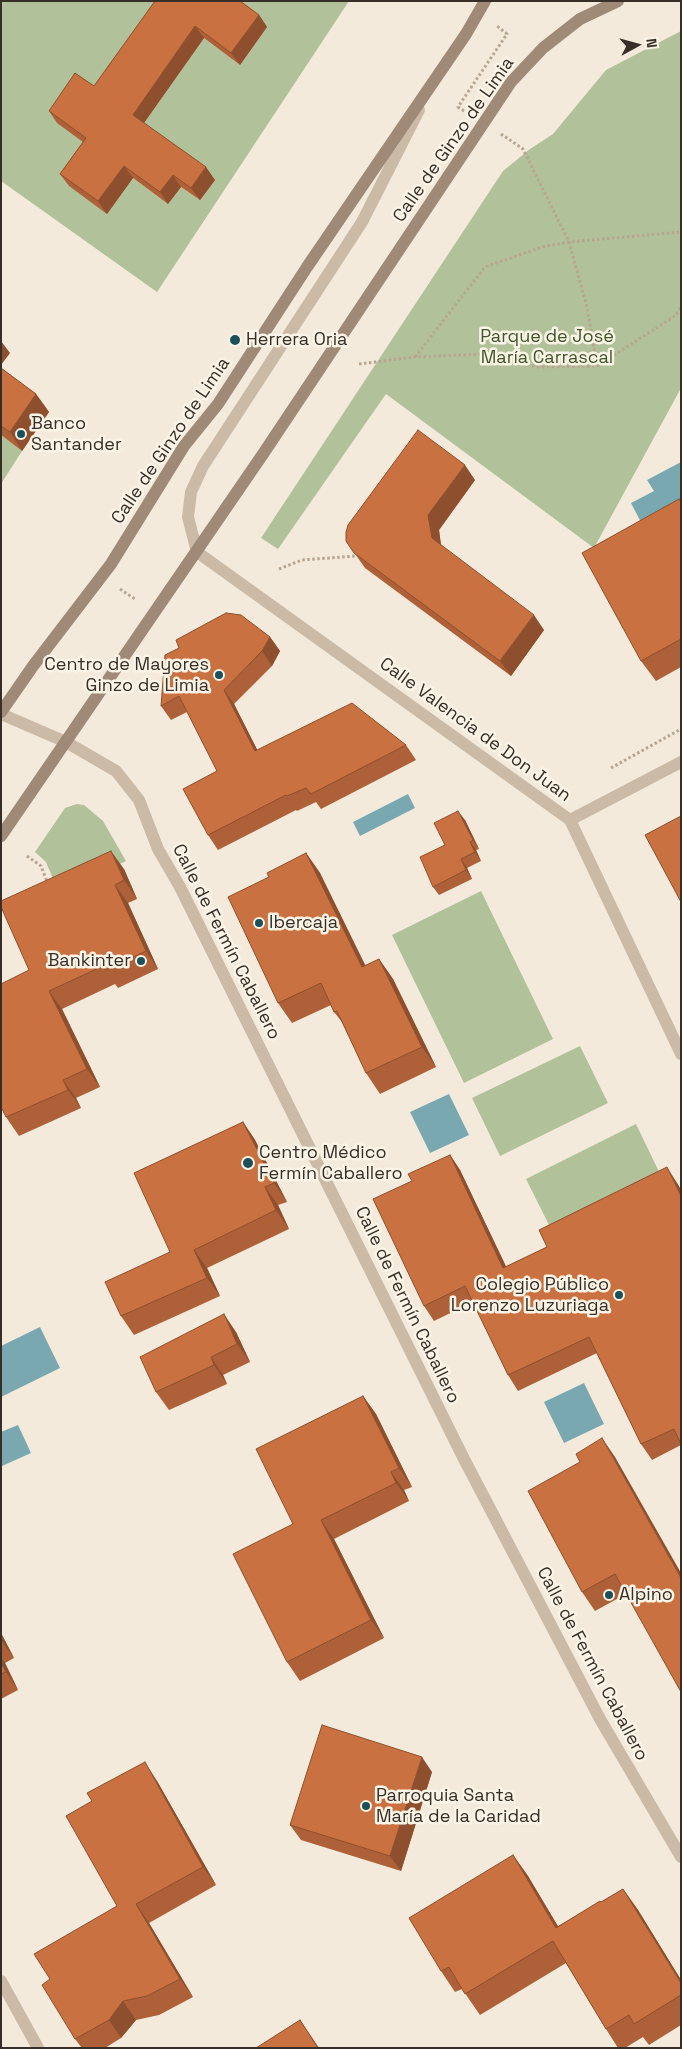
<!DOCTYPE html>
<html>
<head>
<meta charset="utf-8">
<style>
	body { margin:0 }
	#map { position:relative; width:682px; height:2049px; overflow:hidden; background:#f3eadb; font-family:"Space Grotesk",sans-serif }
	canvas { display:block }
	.frame { position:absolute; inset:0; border:2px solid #372e27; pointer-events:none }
	.north { position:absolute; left:612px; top:20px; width:50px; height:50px; -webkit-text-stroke:4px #faf4e7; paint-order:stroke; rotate:83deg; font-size:14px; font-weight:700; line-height:20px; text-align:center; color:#372e27 }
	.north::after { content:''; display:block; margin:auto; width:18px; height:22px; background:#372e27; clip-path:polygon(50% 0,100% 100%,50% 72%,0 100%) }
</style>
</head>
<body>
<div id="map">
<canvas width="682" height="2049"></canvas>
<div class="frame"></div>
<div class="north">N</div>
</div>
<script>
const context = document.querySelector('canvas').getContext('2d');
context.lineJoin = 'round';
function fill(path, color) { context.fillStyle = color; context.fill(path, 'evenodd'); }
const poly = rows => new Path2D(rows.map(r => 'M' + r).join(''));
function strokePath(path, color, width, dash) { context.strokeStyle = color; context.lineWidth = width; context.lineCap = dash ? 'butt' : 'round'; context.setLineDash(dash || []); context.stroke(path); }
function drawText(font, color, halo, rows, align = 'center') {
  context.font = font + ' "Space Grotesk",sans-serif'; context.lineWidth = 5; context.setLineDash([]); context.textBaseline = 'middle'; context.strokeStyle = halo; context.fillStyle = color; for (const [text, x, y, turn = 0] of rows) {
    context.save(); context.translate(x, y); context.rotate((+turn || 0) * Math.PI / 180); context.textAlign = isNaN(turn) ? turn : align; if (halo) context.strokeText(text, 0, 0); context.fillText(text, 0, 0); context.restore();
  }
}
fill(poly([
	[1,1,153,1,166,11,95,150,107,213,133,178,168,204,181,187,200,200,140,126,204,38,240,65,267,27,232,1,349,1,157,292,1,181],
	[681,31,681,388,594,548,386,394,278,549,261,538,503,171,530,149,553,134,606,70],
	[1,435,22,451,1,484],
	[77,804,84,805,103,821,126,861,59,893,46,862,35,852,65,808],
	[481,891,553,1039,464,1083,392,935],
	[580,1046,608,1103,500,1156,472,1098],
	[636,1124,663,1180,554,1235,526,1179]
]), '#b1c29a');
fill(poly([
	[681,462,681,508,644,528,631,503,654,491,647,480],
	[408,794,415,808,360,836,353,822],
	[449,1094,469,1135,430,1153,410,1112],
	[40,1327,60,1368,1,1397,1,1346],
	[584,1383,604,1424,564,1443,544,1402],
	[18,1425,31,1453,2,1466,1,1432]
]), '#79a8b1');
strokePath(poly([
	[464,111,458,107,507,34,497,26],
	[501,134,523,149,569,242,587,307,597,366],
	[415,357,485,267,542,247,569,242,681,232],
	[359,364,415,357,483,354,538,367,597,366,675,316,681,307],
	[279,569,302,560,356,556],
	[120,589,135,599],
	[611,768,681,729],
	[27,856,41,866,48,884]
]), '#b7a590', 3, [2.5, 2.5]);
strokePath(poly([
	[419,110,362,222,203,466,191,492,188,517,197,552,570,820,681,1054],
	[1,714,66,742,116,771,139,800,158,849,180,887,463,1457,600,1719,681,1857],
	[570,820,681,762],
	[1,1981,38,2048]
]), '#cbbba6', 12);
strokePath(poly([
	[1,712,33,666,111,564,184,446,218,404,307,267,466,34,485,1],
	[1,836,263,454,511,82,543,48,580,19,618,1]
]), '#9f8a78', 12);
fill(poly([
	[153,1,240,1,259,15,267,27,240,65,204,38,144,123,215,180,200,200,181,187,168,204,133,178,107,214,69,186,60,174,83,142,57,123,49,111,94,86,155,2],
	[1,368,36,394,49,412,22,451,1,435],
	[475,480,439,530,441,545,544,630,511,676,365,568,346,541],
	[681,502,681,667,656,681,641,661],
	[270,637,280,651,272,666,234,704,257,750,406,745,416,760,321,809,316,802,297,811,296,810,218,850,208,835,217,771,187,712,171,720,161,706],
	[465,820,479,849,476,850,481,861,467,868,472,879,439,895,433,887,445,845],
	[306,853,320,873,365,966,379,959,393,979,436,1067,380,1094,366,1073,342,1022,334,1012,331,1005,292,1023,278,1003,269,877],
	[124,869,137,899,128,903,158,969,118,988,115,984,62,1009,100,1087,76,1098,81,1108,19,1136,6,1117,29,970],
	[243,1122,255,1140,287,1202,278,1205,289,1229,207,1268,220,1296,134,1335,121,1316,170,1252],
	[450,1155,460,1170,506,1267,677,1183,681,1190,681,1445,652,1460,641,1444,597,1353,518,1391,508,1375,473,1302,434,1321,424,1306,412,1181],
	[236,1332,250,1362,223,1375,227,1384,169,1410,156,1392],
	[363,1396,376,1414,412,1487,404,1490,409,1501,334,1539,384,1638,300,1681,287,1662,293,1524],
	[615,1457,626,1594,595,1611,582,1592],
	[1,1633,14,1658,5,1663,18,1690,1,1699],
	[432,1772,401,1871,301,1840,290,1825],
	[157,1781,216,1885,149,1923,193,1997,159,2015,136,2020,121,2038,105,2048,82,2048,75,2039,50,1979,117,1906],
	[513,1855,528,1876,558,1926,601,1902,623,1889,638,1910,681,1980,681,2025,649,2045,643,2037,625,2048,618,2048,606,2029,566,1963,480,2015,462,1989,455,1992,441,1971]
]), '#ae6138');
fill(poly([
	[259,15,267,27,240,65,231,53],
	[195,26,204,38,141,127,133,115],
	[124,166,133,178,107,214,98,201],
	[206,167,215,180,200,200,191,188],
	[173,175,181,187,168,204,160,192],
	[1,341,10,353,1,365],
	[36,394,49,412,22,451,10,432],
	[465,465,475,480,439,530,442,553,432,538,428,515],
	[534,615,544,630,511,676,500,661],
	[270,637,280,651,272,666,262,651],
	[224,690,234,704,265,765,255,751],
	[458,811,465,820,479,849,473,840],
	[470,842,476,850,481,861,475,852],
	[111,851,124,869,137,899,124,880],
	[306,853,320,873,376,987,362,967],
	[461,859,467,868,472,879,466,870],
	[115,885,128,903,158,969,146,951],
	[379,959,393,979,436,1067,422,1047],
	[49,991,62,1009,100,1087,87,1069],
	[63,1080,76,1098,81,1108,68,1090],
	[243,1122,255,1140,287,1202,274,1183],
	[450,1155,460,1170,514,1283,503,1268],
	[667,1167,677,1183,681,1190,681,1196],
	[265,1187,278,1205,289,1229,276,1210],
	[194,1250,207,1268,220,1296,207,1278],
	[224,1314,236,1332,250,1362,237,1344],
	[211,1357,223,1375,227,1384,214,1365],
	[363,1396,376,1414,412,1487,399,1468],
	[602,1438,615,1457,681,1573,681,1578],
	[391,1472,404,1490,409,1501,396,1483],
	[321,1520,334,1539,384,1638,371,1620],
	[1,1633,14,1658,1,1640],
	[1,1658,5,1663,18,1690,6,1672,1,1663],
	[422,1757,432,1772,401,1871,390,1856],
	[145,1762,157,1781,216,1885,203,1867],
	[513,1855,528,1876,571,1949,556,1928],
	[623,1889,638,1910,681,1980,681,1983],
	[136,1904,149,1923,193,1997,180,1979],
	[123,2001,136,2020,121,2038,109,2020],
	[300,2020,313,2039,319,2048,318,2048]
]), '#8d4f2e');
const building = poly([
	[155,1,240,1,259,15,231,53,195,26,133,115,206,167,191,188,173,175,160,192,124,166,98,201,60,174,86,138,49,111,75,73,94,86,155,1],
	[1,368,36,394,10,432,1,426,1,368],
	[418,430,465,465,428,515,432,538,534,615,500,661,354,553,346,541,346,532,348,525,418,430],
	[679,499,681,502,681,639,641,661,582,553,679,499],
	[226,613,241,615,270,637,262,651,224,690,255,751,352,703,406,745,311,794,306,788,287,796,286,795,208,835,183,789,217,771,179,696,161,706,165,655,179,648,176,640,226,613],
	[458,811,473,840,470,842,475,852,461,859,466,870,433,887,420,857,445,845,434,823,458,811],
	[681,816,681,902,645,835,681,816],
	[111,851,124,880,115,885,146,951,105,970,103,966,49,991,87,1069,63,1080,68,1090,6,1117,1,1107,1,984,29,970,1,907,1,901,111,851],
	[306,853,362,967,379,959,422,1047,366,1073,337,1011,334,1012,321,983,278,1003,228,897,269,877,267,873,306,853],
	[243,1122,274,1183,265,1187,276,1210,194,1250,207,1278,121,1316,105,1282,170,1252,134,1173,243,1122],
	[450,1155,503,1268,547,1247,539,1230,667,1167,681,1196,681,1444,674,1429,641,1444,589,1337,508,1375,465,1286,424,1306,373,1199,412,1181,408,1174,450,1155],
	[224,1314,237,1344,211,1357,214,1365,156,1392,140,1357,224,1314],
	[363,1396,399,1468,391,1472,396,1483,321,1520,371,1620,287,1662,233,1554,293,1524,256,1449,363,1396],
	[602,1438,681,1578,681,1692,615,1574,582,1592,528,1491,580,1462,576,1454,602,1438],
	[1,1663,6,1672,1,1674,1,1663],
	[322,1725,422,1757,390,1856,290,1825,322,1725],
	[145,1762,203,1867,136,1904,180,1979,147,1996,123,2001,109,2020,75,2039,42,1985,50,1979,34,1954,117,1906,66,1816,92,1801,87,1793,145,1762],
	[513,1855,556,1928,600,1901,601,1902,623,1889,681,1983,681,1995,634,2024,629,2015,606,2029,553,1941,465,1994,449,1967,441,1971,409,1918,513,1855],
	[300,2020,318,2048,256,2048,300,2020]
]);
fill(building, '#ca7141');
strokePath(building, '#8d4f2e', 1);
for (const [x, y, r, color] of [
	[235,340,6,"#1b4f5a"],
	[21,434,5,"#1b4f5a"],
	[219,675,5,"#1b4f5a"],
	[259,923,5,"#1b4f5a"],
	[141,961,5,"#1b4f5a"],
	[248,1163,6,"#1b4f5a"],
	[619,1295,5,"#1b4f5a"],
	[609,1595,5,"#1b4f5a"],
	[366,1806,5,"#1b4f5a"]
]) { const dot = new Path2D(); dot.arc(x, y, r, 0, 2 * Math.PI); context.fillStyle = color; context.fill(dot); strokePath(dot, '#faf4e7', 2); }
drawText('18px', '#372e27', '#faf4e7', [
	["Calle de Ginzo de Limia",454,140,-55],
	["Calle de Ginzo de Limia",171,441,-56],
	["Calle Valencia de Don Juan",475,730,36],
	["Calle de Fermín Caballero",226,942,63],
	["Calle de Fermín Caballero",407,1305,64],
	["Calle de Fermín Caballero",592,1664,62]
]);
drawText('18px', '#41562a', '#faf4e7', [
	["Parque de José",547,337],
	["María Carrascal",547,358]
]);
drawText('18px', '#372e27', '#faf4e7', [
	["Herrera Oria",246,340],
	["Banco",31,424],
	["Santander",31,445],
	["Centro de Mayores",209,665,"right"],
	["Ginzo de Limia",209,686,"right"],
	["Ibercaja",269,923],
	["Bankinter",131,961,"right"],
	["Centro Médico",259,1153],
	["Fermín Caballero",259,1174],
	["Colegio Público",609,1285,"right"],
	["Lorenzo Luzuriaga",609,1306,"right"],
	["Alpino",619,1595],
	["Parroquia Santa",376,1796],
	["María de la Caridad",376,1817]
], 'left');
</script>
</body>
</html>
